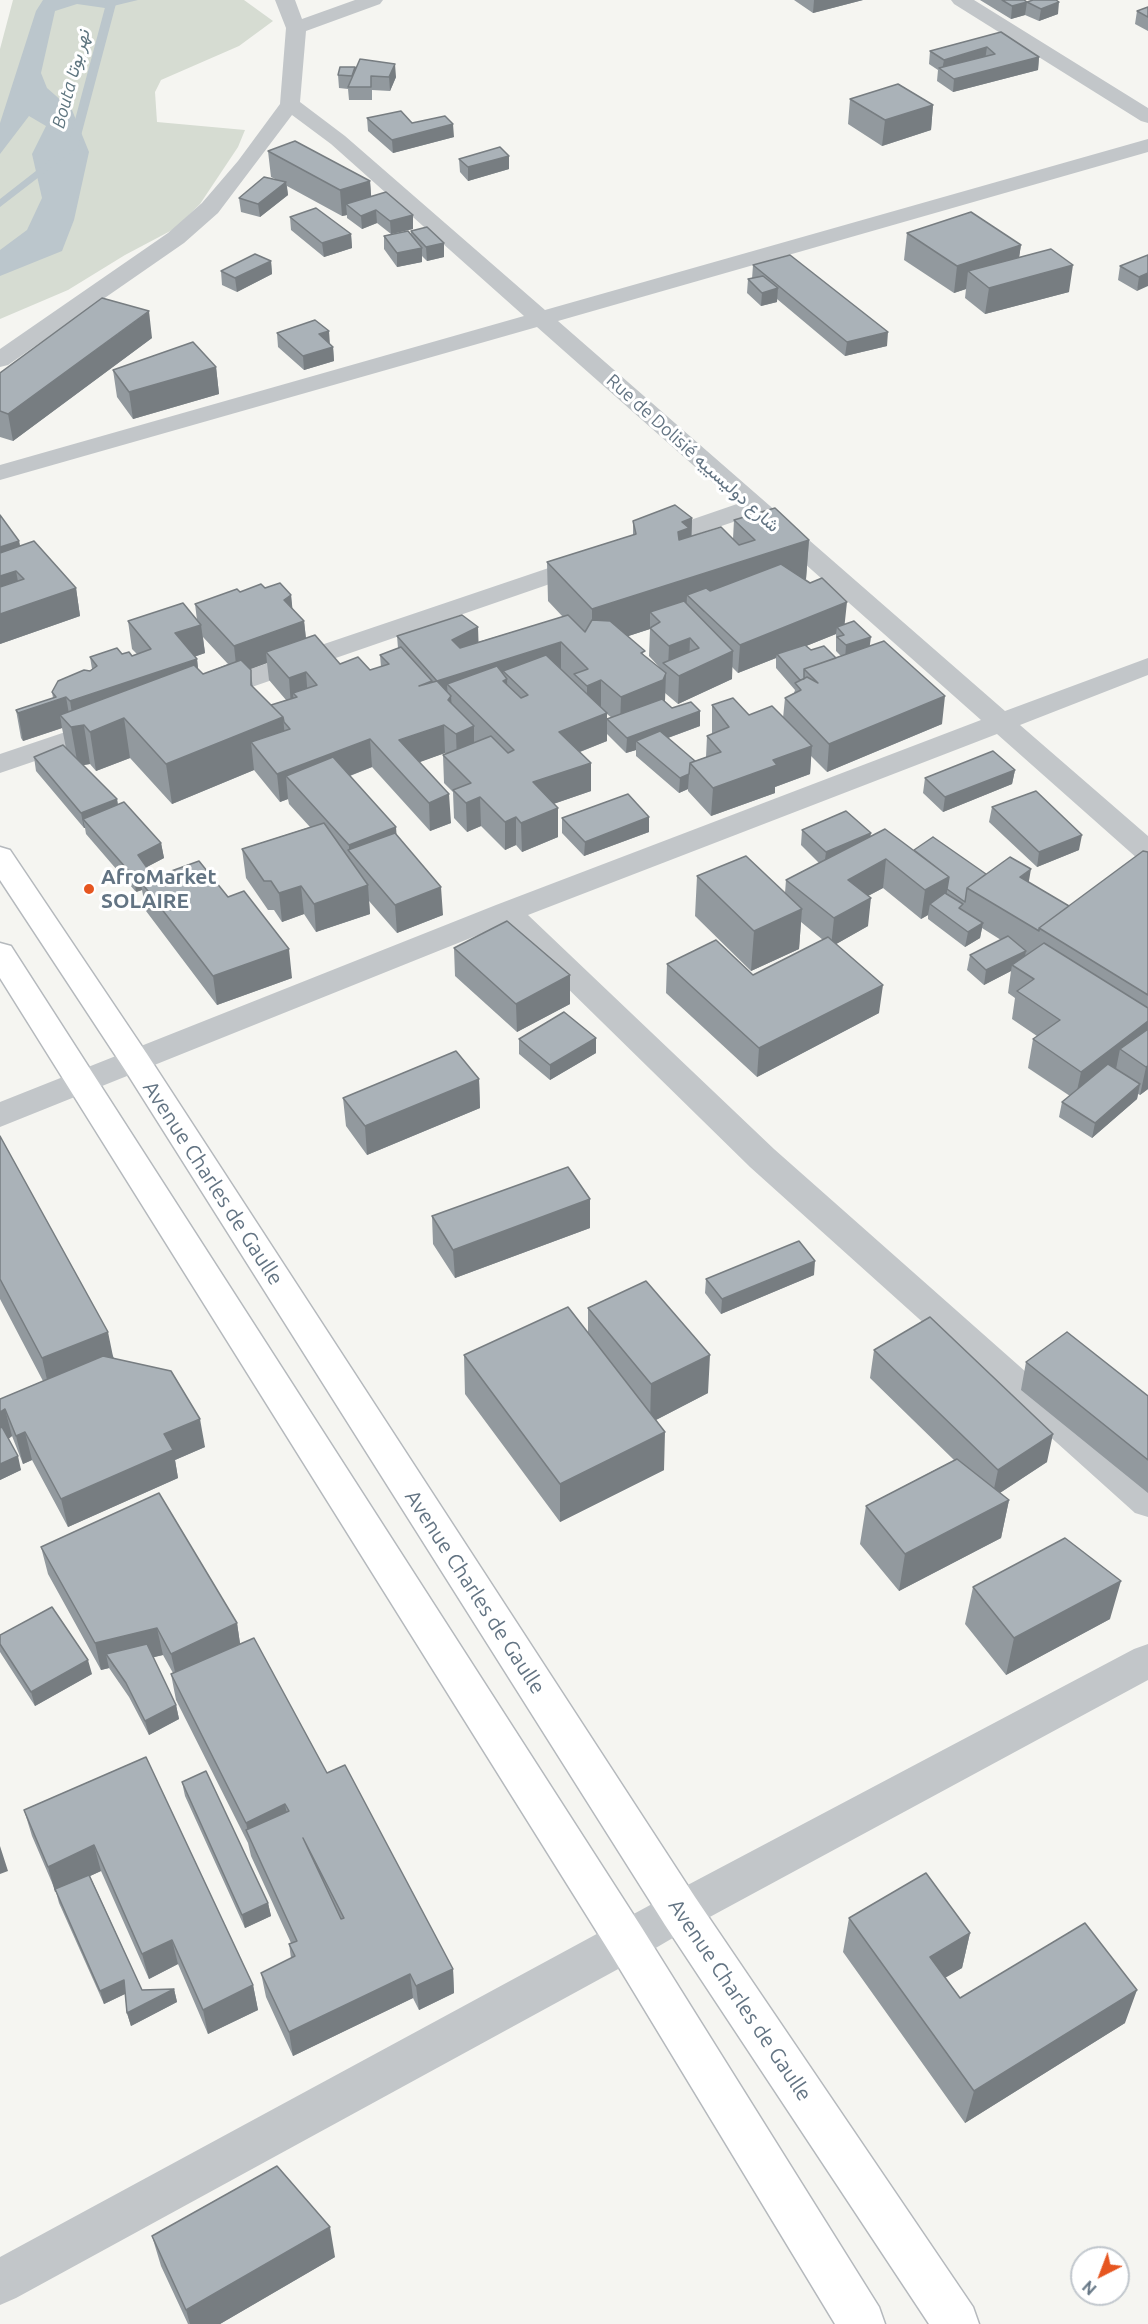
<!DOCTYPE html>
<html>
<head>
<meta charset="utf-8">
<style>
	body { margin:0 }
	#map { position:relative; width:1148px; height:2324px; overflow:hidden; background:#f5f5f1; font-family:Ubuntu,sans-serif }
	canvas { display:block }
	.north { position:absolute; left:1070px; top:2246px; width:60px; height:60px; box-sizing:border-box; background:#fff; border:2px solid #c1c7cd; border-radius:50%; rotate:222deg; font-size:16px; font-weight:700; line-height:24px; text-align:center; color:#637483 }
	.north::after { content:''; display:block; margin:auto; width:21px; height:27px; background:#e65620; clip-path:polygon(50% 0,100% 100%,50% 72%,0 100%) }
</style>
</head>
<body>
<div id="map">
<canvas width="1148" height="2324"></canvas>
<div class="north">N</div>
</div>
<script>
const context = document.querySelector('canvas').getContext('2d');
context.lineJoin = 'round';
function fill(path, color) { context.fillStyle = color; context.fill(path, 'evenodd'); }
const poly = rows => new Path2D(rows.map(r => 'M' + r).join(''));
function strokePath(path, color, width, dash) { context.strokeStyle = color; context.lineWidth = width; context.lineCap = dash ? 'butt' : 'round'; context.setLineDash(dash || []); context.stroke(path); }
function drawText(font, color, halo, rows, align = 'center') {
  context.font = font + ' Ubuntu,Vazirmatn,sans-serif'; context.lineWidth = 6; context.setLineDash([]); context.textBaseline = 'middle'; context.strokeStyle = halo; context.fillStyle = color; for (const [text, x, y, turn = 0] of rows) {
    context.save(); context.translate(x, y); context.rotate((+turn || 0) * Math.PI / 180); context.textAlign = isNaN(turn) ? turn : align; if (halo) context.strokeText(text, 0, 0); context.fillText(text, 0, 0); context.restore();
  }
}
fill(poly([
	[13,0,244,0,273,21,239,46,161,80,155,92,157,122,245,130,238,147,200,204,176,228,125,255,68,290,0,319,0,49]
]), '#d6dcd2');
fill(poly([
	[43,0,138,0,105,8,77,4,55,11,41,73,47,88,72,110,89,152,74,220,62,251,0,276,0,250,27,230,42,198,32,154,46,126,29,116,0,154,0,123,36,11]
]), '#bbc6cc');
fill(poly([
	[107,0,117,0,78,147,0,207,0,199,68,146,107,0]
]), '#bbc6cc');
const primary = poly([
	[0,847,10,850,147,1054,695,1897,973,2307,979,2324,929,2324,665,1925,125,1070,0,880,0,847],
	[0,943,11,946,642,1928,879,2307,885,2324,835,2324,612,1956,0,978,0,943]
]);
strokePath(primary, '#b5b9bd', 3);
fill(poly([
	[275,0,295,0,302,19,355,0,383,0,380,4,306,31,300,102,345,136,545,310,1148,139,1148,152,558,321,1005,711,1148,658,1148,675,1020,725,1148,836,1148,862,1138,859,997,734,528,915,774,1149,1148,1480,1148,1517,1135,1513,750,1167,503,925,0,1127,0,1102,496,905,981,720,751,516,659,547,650,550,641,547,637,542,641,537,737,504,537,327,0,480,0,465,524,316,331,144,292,115,218,213,184,243,8,365,0,367,0,349,168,233,202,203,238,161,280,104,286,28,275,0],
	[951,0,974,0,1148,108,1148,123,1141,121,954,4,951,0],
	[590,554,599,557,603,562,599,567,220,698,210,700,200,698,196,692,200,686,590,554],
	[107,718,117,721,121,727,117,733,0,773,0,754,107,718],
	[1148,1644,1148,1680,695,1925,642,1956,16,2298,0,2305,0,2257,665,1897,1134,1649,1148,1644]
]), '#c2c6c9');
fill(primary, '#fff');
fill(poly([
	[794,0,863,0,813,13],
	[980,0,1024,0,1027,2,1025,15,1011,19],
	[1027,2,1058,14,1039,21,1025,15],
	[1148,7,1148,31,1135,24,1137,11],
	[1001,32,1039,57,1038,70,953,92,937,81,938,70,929,64,930,51],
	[355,67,355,70,396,77,390,91,372,90,372,100,349,100,348,89,339,88,338,75],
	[850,99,933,105,931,130,882,146,848,124],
	[367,118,412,123,454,137,393,153,368,131],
	[268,151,370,181,371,196,413,215,413,229,392,234,411,235,411,231,444,243,444,257,427,261,422,256,422,262,397,267,384,249,384,236,391,234,377,223,362,229,347,218,347,215,342,216,287,186,288,195,260,217,241,212,239,198,275,179,271,177],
	[509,156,509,169,468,181,460,172,459,159],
	[290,217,351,234,352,248,324,257,291,230],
	[907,233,1021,245,1019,257,1069,292,985,314,965,298,966,289,954,293,904,260],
	[1148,255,1137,291,1118,280,1120,266],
	[271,261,272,274,237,292,222,285,221,271],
	[753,265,887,346,845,356,777,299,777,302,761,306,747,293,748,279,752,279],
	[277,333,333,347,334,361,304,370,278,347],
	[152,338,13,441,0,437,0,373],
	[216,367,219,394,133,419,117,397,113,370],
	[692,518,691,536,733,539,734,520,809,540,806,579,804,579,845,624,870,646,942,724,827,772,811,756,810,774,775,787,775,793,711,816,688,791,688,789,679,793,636,756,636,750,626,753,607,734,607,719,612,718,607,714,607,741,580,752,591,791,553,804,558,837,522,852,516,845,505,850,481,826,467,832,454,818,453,792,444,783,443,755,446,753,445,753,419,762,451,823,430,831,372,767,350,776,397,835,443,915,397,933,369,901,370,914,316,932,304,914,282,922,274,910,268,910,246,878,242,849,310,827,289,804,288,799,280,802,254,770,172,804,130,758,96,771,90,764,83,765,117,799,118,805,161,843,164,858,147,867,150,872,151,879,292,978,217,1005,146,911,142,890,136,892,86,834,85,828,84,828,36,771,34,757,66,748,62,728,23,741,21,738,16,710,53,698,52,692,92,669,90,657,122,654,132,656,137,654,132,649,128,621,197,620,195,604,240,592,265,588,291,595,292,609,304,621,306,638,340,664,370,670,381,667,380,655,398,648,397,636,478,642,563,617,548,601,547,562,633,535,633,521],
	[650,629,649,656,663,671,645,656,628,636],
	[836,634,836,651,841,656,836,658,811,650,806,646],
	[203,637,228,664,203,674,198,669,197,659,194,657,205,653],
	[776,658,776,668,795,690,794,693,785,698,783,718,749,715,712,705,712,734,707,736,706,757,695,761,668,738,700,726,700,711,672,708,665,702,665,693,678,704,732,679,732,667,738,673],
	[267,663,269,680,286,700,271,705,253,687,250,669],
	[19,541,20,546,76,588,80,616,0,644],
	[1015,770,1012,784,943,812,923,793,925,778],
	[992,807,1079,850,1037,867,989,822],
	[649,817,649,832,584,856,562,833,562,818],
	[802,830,871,836,986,874,1029,883,1069,906,1148,852,1148,1089,1140,1095,1138,1094,1137,1099,1092,1138,1059,1117,1062,1102,1070,1096,1028,1068,1033,1039,1037,1036,1012,1019,1015,998,1008,993,1011,971,984,985,967,970,970,955,1001,940,982,928,980,938,965,947,928,919,928,915,921,919,883,888,868,896,868,926,836,944,879,1013,757,1077,666,993,667,964,753,975,823,940,801,922,799,949,751,971,695,916,697,876,785,893,786,880,819,863,801,845],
	[454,948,570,975,570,1004,517,1032,455,976],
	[596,1038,596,1053,550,1080,519,1054,519,1039],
	[479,1079,480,1108,367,1155,346,1126,343,1098],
	[0,1136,114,1358,205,1447,175,1460,178,1478,68,1527,32,1460,23,1464,12,1436,8,1439,21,1470,0,1480,0,1399,43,1381,0,1299],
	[590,1199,590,1228,455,1278,433,1244,432,1216],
	[814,1275,721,1314,705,1293,706,1279],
	[588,1308,708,1393,656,1420,664,1470,560,1522,465,1394,464,1355,588,1333],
	[874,1350,1047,1462,1000,1493,1009,1500,1001,1538,899,1591,860,1544,866,1506,954,1460,870,1378],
	[1026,1362,1148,1396,1148,1493,1021,1390],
	[41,1547,237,1623,240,1644,327,1773,453,1969,454,1993,419,2010,413,1998,293,2056,266,1997,261,1973,291,1958,289,1944,291,1943,251,1856,248,1843,176,1700,171,1674,173,1673,163,1655,153,1657,176,1705,179,1719,149,1735,129,1697,109,1668,101,1670,48,1574],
	[973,1587,1110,1619,1006,1675,965,1624],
	[0,1635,92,1674,35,1706,0,1652],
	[146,1757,253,1985,258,2010,208,2034,178,1964,149,1979,101,1871,90,1876,142,1990,174,1989,177,2002,131,2026,127,2013,125,1994,104,2004,59,1903,56,1892,32,1836,24,1810],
	[182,1782,268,1903,271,1916,245,1928,185,1796],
	[849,1918,970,1933,962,1968,945,1977,960,1998,1125,2023,965,2123,843,1952],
	[152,2236,335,2257,220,2324,188,2324,161,2266]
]), '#92999e');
fill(poly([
	[814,0,863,0,813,13],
	[1027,2,1025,15,1011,19,1012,6],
	[1059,2,1058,14,1039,21,1041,9],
	[987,47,985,60,942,70,944,60],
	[1039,57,1038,70,953,92,954,79],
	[395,64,396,77,390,91,389,77],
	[933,105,931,130,882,146,885,120],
	[453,124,454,137,393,153,392,140],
	[509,156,509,169,468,181,468,167],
	[370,181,372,207,346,204,347,215,342,216,340,190],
	[286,182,288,195,260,217,258,204],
	[376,210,377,223,362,229,361,216],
	[413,215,413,229,391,234,390,221],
	[351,234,352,248,324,257,322,243],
	[444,243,444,257,427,261,426,247],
	[1021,245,1017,271,968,271,966,289,954,293,957,266],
	[422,248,422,262,397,267,397,253],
	[271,261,272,274,237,292,235,278],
	[1073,265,1069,292,985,314,989,288],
	[1148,273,1148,286,1137,291,1139,277],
	[778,288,777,302,761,306,762,293],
	[149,311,152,338,13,441,8,414],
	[329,331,330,345,319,334],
	[888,332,887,346,845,356,847,342],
	[333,347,334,361,304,370,303,356],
	[216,367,219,394,133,419,129,392],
	[692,518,691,557,677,571,678,532,682,522],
	[809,540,806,579,704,612,687,595,686,618,660,622,650,612,650,629,592,648,592,609],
	[19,541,24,569,16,571,21,598,0,605,0,547],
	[76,588,80,616,0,644,0,614],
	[291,595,294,623,304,621,307,649,266,652,267,663,237,674,234,646,284,600],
	[847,602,844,630,837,627,836,634,779,657,777,654,776,658,738,673,740,645],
	[201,625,205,653,179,662,175,633],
	[478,627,479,655,454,668,452,640],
	[871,637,869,651,845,660,846,645],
	[690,638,689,666,668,667,669,646],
	[561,642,561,670,503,671,504,681,507,679,508,707,447,684,448,700,451,696,453,724,437,681],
	[733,651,732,679,678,704,679,676],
	[197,659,200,687,84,726,90,764,78,766,71,727,74,726,70,701],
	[306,672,308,700,297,697,293,693,294,705,291,706,289,678],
	[666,673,665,701,662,708,620,725,621,697],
	[601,680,601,708,587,714,587,686],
	[945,696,942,724,827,772,829,744],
	[66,697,71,725,60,715,62,728,23,741,18,713],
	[700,711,700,726,643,747,636,741,636,750,626,753,627,738],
	[607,713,607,741,559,760,559,732],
	[283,717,287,757,251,742,254,770,172,804,166,764],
	[124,718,130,758,96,771,90,732],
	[444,725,445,753,401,769,399,740],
	[474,726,474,754,457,762,456,734],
	[370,739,372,767,302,794,286,776,288,799,280,802,277,774],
	[812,746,810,774,775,787,775,793,711,816,713,788,773,760],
	[591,763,591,791,533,811,533,782],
	[1015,770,1012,784,943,812,945,797],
	[689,774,688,789,679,793,680,778],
	[449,794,451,823,430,831,429,803],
	[480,797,481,826,467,832,466,803],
	[117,799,119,814,83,819,85,828,84,828,81,813],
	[558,808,558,837,522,852,521,823],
	[516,817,516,845,505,850,505,822],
	[649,817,649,832,584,856,585,842],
	[396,827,398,855,349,851,349,845],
	[871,833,869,848,824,867,826,852],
	[1082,835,1079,850,1037,867,1039,852],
	[161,843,164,858,141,870,138,855],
	[886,859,883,888,845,908,848,880],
	[1031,869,1026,898,1020,877],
	[150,872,152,887,141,882,142,890,136,892,134,877],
	[949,877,945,906,930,904,928,915,921,919,925,890],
	[368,885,370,914,316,932,314,904],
	[301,886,304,914,282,922,279,893],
	[441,887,443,915,397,933,395,905],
	[871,898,868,926,831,947,834,918],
	[802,909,799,949,751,971,754,931],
	[983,923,980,938,965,947,968,932],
	[289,949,292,978,217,1005,213,976],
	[1026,951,1023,966,1012,965,1011,971,984,985,986,970],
	[570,975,570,1004,517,1032,516,1004],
	[883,985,879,1013,757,1077,759,1048],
	[1148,1021,1148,1045,1120,1049,1116,1069,1075,1100,1081,1072],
	[596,1038,596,1053,550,1080,550,1065],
	[1148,1066,1148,1089,1140,1095,1146,1067],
	[479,1079,480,1108,367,1155,365,1126],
	[1140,1084,1137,1099,1092,1138,1095,1123],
	[590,1199,590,1228,455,1278,453,1250],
	[815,1261,814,1275,721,1314,722,1299],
	[108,1332,116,1371,51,1397,42,1358],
	[710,1355,708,1393,650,1423,651,1384],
	[5,1409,12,1436,6,1441,0,1444,0,1412],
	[200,1419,205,1447,175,1460,178,1478,68,1527,61,1499,164,1434],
	[25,1432,32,1460,23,1464,16,1436],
	[665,1432,664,1470,560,1522,560,1484],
	[1053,1434,1047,1462,992,1498,998,1470],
	[18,1456,21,1470,0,1480,0,1464],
	[1009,1500,1001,1538,899,1591,905,1554],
	[1121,1581,1110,1619,1006,1675,1014,1638],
	[237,1623,241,1650,177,1681,171,1654],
	[157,1628,163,1655,114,1667,106,1654,109,1668,101,1670,95,1643],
	[88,1660,92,1674,35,1706,31,1692],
	[176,1705,179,1719,149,1735,145,1721],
	[285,1804,290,1830,249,1837,246,1823],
	[94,1845,101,1871,55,1892,48,1867],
	[0,1846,8,1871,0,1874],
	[268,1903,271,1916,245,1928,242,1915],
	[970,1933,962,1968,923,1991,930,1957],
	[172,1940,178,1964,149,1979,142,1954],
	[453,1969,454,1993,419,2010,416,1986],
	[410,1974,413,1998,293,2056,289,2032],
	[124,1980,127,1993,104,2004,100,1991],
	[253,1985,258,2010,208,2034,203,2010],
	[174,1989,177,2002,131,2026,127,2013],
	[1137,1990,1125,2023,965,2123,974,2091],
	[330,2227,335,2257,220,2324,190,2324,186,2310]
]), '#777d81');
const building = poly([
	[1002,0,1024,0,1027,2,1012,6,1002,0],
	[1033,0,1056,0,1059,2,1041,9,1027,2,1033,0],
	[1148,7,1148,17,1137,11,1148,7],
	[1001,32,1039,57,954,79,939,68,995,54,987,47,944,60,930,51,1001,32],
	[360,59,395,64,389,77,371,76,371,87,348,87,360,59],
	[340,67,355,67,352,76,338,75,340,67],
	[898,84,933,105,885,120,850,99,898,84],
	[401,111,412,123,445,116,453,124,392,140,367,118,401,111],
	[295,141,370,181,340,190,268,151,295,141],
	[500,147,509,156,468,167,459,159,500,147],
	[264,177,286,182,258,204,239,198,264,177],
	[386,192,413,215,390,221,376,210,361,216,346,204,386,192],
	[316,208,351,234,322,243,290,217,316,208],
	[971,212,1021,245,957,266,907,233,971,212],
	[427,227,444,243,426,247,411,231,427,227],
	[408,231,422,248,397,253,384,236,408,231],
	[1051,249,1073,265,989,288,968,271,1051,249],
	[255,254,271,261,235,278,221,271,255,254],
	[790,255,888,332,847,342,753,265,790,255],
	[1148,255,1148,273,1139,277,1120,266,1148,255],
	[763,276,778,288,762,293,748,279,763,276],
	[102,298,149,311,8,414,0,411,0,373,102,298],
	[315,320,329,331,319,334,333,347,303,356,277,333,315,320],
	[193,342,216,367,129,392,113,370,193,342],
	[675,505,692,518,682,522,689,528,678,532,679,540,721,527,739,545,755,540,734,520,775,508,809,540,592,609,547,562,636,534,633,521,675,505],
	[0,515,19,541,0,547,0,515],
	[34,541,76,588,0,614,0,587,24,579,16,571,0,576,0,553,34,541],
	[781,564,810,583,822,578,847,602,740,645,687,595,706,588,710,591,781,564],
	[280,583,291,595,284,600,304,621,234,646,195,604,237,589,240,592,261,584,265,588,280,583],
	[684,601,733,651,679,676,663,663,699,648,690,638,669,646,650,628,660,622,650,612,684,601],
	[183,603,201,625,175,633,197,659,70,701,66,697,18,713,16,710,56,697,52,692,58,681,84,670,90,671,97,666,90,657,117,648,122,654,129,652,132,656,151,649,128,621,183,603],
	[462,615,478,627,452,640,460,648,568,615,585,632,592,620,610,621,645,651,641,653,666,673,663,680,621,697,601,680,587,686,574,674,588,669,561,642,437,681,397,636,462,615],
	[854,621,871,637,846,645,837,637,844,635,837,627,854,621],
	[315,635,340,664,358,657,370,670,389,664,380,655,401,647,432,681,419,686,437,681,451,696,448,700,474,726,456,734,444,725,399,740,449,794,429,803,370,739,277,774,251,742,290,729,284,722,283,717,271,705,297,697,293,693,317,685,306,672,289,678,266,652,315,635],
	[884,641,945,696,829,744,785,698,801,690,795,683,807,677,818,683,804,669,884,641],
	[805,645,811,650,824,646,836,658,804,669,804,679,800,680,777,654,805,645],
	[546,655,607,713,559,732,591,763,533,782,558,808,521,823,516,817,505,822,480,797,466,803,453,790,471,783,443,755,491,736,508,753,514,750,447,684,497,666,507,679,503,681,521,698,528,695,503,671,546,655],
	[241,660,251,670,251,685,283,717,166,764,124,718,90,732,84,725,71,727,60,715,194,665,203,674,241,660],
	[733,698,749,715,772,706,812,746,773,760,777,765,713,788,690,763,721,752,707,736,729,727,712,705,733,698],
	[662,699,672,708,691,702,700,711,627,738,607,719,662,699],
	[660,731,695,761,690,763,689,774,680,778,636,741,660,731],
	[63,745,117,799,81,813,34,757,63,745],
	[993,751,1015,770,945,797,925,778,993,751],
	[333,757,396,827,349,845,286,776,333,757],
	[1036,791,1082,835,1039,852,992,807,1036,791],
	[628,794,649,817,585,842,562,818,628,794],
	[124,802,161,843,138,855,150,872,134,877,83,819,124,802],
	[846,811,871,833,826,852,802,830,846,811],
	[324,823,368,885,314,904,301,886,279,893,271,881,264,881,242,849,324,823],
	[885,829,949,877,925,890,886,859,848,880,871,898,834,918,786,880,885,829],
	[395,833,441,887,395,905,348,850,395,833],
	[933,837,986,874,967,888,965,902,947,889,949,877,914,850,933,837],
	[1143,851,1148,852,1148,995,1039,928,1143,851],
	[746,856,802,909,754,931,697,876,746,856],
	[1010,857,1031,869,1020,877,1069,906,1039,928,1039,931,967,888,1010,857],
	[199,861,228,897,244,891,289,949,213,976,141,882,199,861],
	[945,893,963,904,959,908,983,923,968,932,930,904,945,893],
	[507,921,570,975,516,1004,454,948,507,921],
	[1008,936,1026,951,986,970,970,955,1008,936],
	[828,937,883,985,759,1048,667,964,716,940,753,975,828,937],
	[1044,943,1148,1008,1148,1021,1081,1072,1033,1039,1060,1020,1017,991,1034,979,1012,965,1044,943],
	[564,1012,596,1038,550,1065,519,1039,564,1012],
	[1148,1029,1148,1066,1146,1067,1120,1049,1148,1029],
	[456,1051,479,1079,365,1126,343,1098,456,1051],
	[1108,1064,1140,1084,1095,1123,1062,1102,1108,1064],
	[0,1136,108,1332,42,1358,0,1279,0,1136],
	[568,1167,590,1199,453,1250,432,1216,568,1167],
	[799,1241,815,1261,722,1299,706,1279,799,1241],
	[646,1281,710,1355,651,1384,588,1308,646,1281],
	[568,1307,665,1432,560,1484,464,1355,568,1307],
	[930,1317,1053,1434,998,1470,874,1350,930,1317],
	[1067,1332,1148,1396,1148,1460,1026,1362,1067,1332],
	[103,1356,171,1371,200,1419,164,1434,173,1450,61,1499,25,1432,16,1436,5,1409,0,1412,0,1399,103,1356],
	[2,1427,18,1456,0,1464,0,1428,2,1427],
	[957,1459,1009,1500,905,1554,866,1506,957,1459],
	[159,1493,237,1623,171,1654,157,1628,95,1643,41,1547,159,1493],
	[1065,1538,1121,1581,1014,1638,973,1587,1065,1538],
	[52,1607,88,1660,31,1692,0,1644,0,1635,52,1607],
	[254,1638,327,1773,345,1765,453,1969,416,1986,410,1974,289,2032,261,1973,295,1956,289,1944,297,1941,246,1830,289,1811,285,1804,246,1823,171,1674,254,1638],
	[303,1838,344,1918,341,1919,303,1838],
	[147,1644,176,1705,145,1721,126,1683,106,1654,147,1644],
	[146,1757,253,1985,203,2010,172,1940,142,1954,94,1845,48,1867,24,1810,146,1757],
	[206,1771,268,1903,242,1915,182,1782,206,1771],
	[926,1873,970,1933,930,1957,960,1998,1085,1923,1137,1990,974,2091,849,1918,926,1873],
	[89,1875,142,1990,174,1989,127,2013,124,1980,100,1991,55,1889,89,1875],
	[277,2166,330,2227,186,2310,152,2236,277,2166]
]);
fill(building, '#aab2b8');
strokePath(building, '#777d81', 1.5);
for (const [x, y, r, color] of [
	[89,889,6,"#e65620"]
]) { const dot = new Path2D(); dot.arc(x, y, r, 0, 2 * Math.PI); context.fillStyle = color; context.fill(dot); strokePath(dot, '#fff', 2); }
drawText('italic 18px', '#5f7680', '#fff', [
	["Bouta نهر بوتا",71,79,-75]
]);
drawText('18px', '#637483', '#fff', [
	["Rue de Dolisié شارع دوليسييه",693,453,42]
]);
drawText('bold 21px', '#637483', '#fff', [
	["AfroMarket",101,877],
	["SOLAIRE",101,901]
], 'left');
drawText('21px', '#637483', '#fff', [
	["Avenue Charles de Gaulle",213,1183,57],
	["Avenue Charles de Gaulle",475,1592,57],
	["Avenue Charles de Gaulle",740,2000,56]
]);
</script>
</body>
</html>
